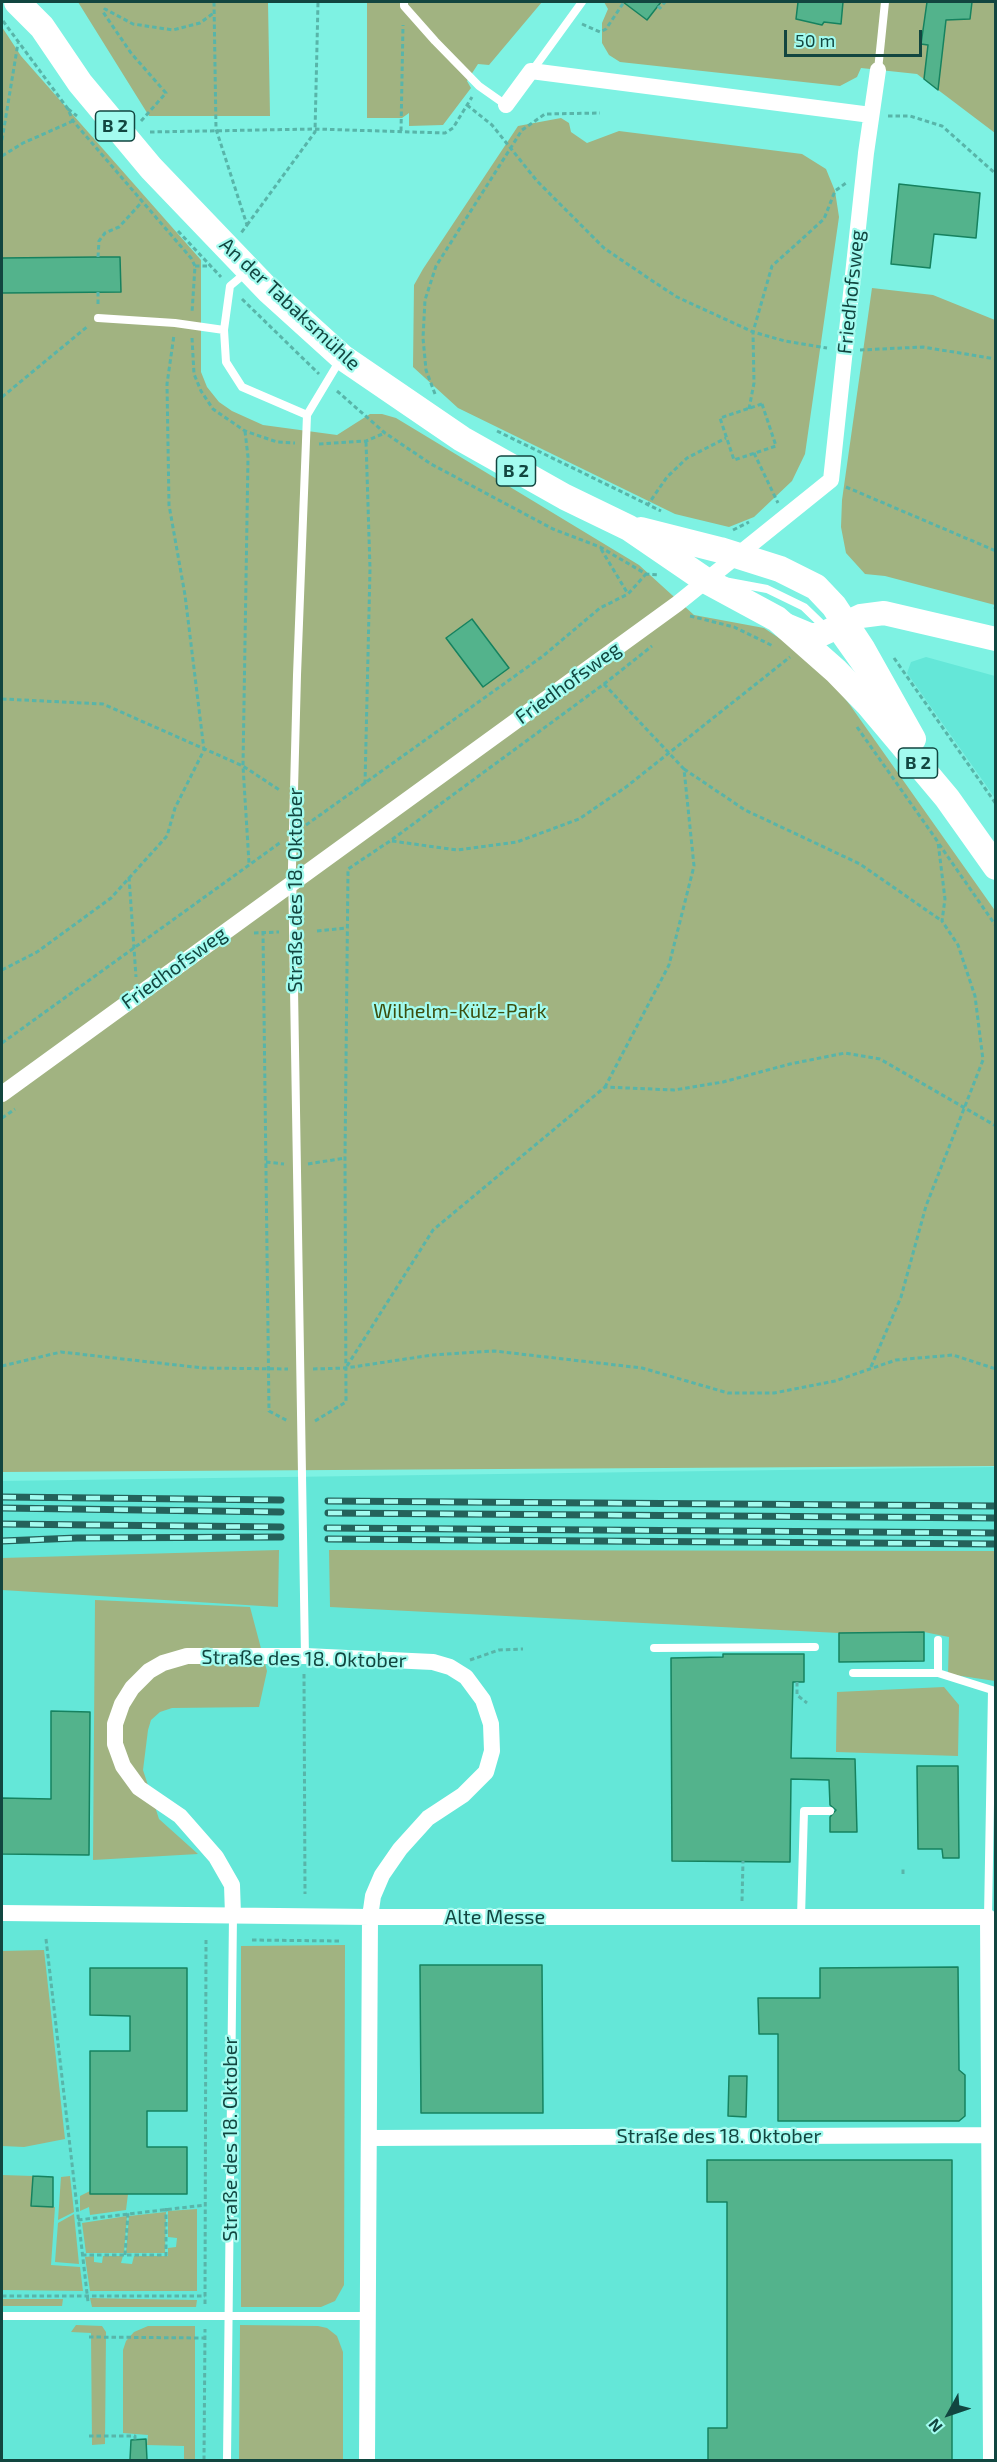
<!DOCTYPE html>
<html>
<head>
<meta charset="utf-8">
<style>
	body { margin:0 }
	#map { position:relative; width:997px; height:2462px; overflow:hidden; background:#7ef2e3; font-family:"Exo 2",sans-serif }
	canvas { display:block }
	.frame { position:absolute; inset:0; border:3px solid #124640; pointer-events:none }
	.north { position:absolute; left:919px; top:2384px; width:60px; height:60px; -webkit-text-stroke:4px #a3fbef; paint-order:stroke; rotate:230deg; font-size:16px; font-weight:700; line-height:24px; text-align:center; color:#124640 }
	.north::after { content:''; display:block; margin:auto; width:21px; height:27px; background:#124640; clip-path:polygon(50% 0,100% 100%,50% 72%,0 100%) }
	.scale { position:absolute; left:784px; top:30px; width:138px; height:27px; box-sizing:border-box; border:3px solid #124640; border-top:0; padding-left:8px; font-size:18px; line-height:21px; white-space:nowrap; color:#124640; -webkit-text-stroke:4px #a3fbef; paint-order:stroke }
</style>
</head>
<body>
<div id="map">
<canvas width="997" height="2462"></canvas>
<div class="frame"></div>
<div class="north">N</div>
<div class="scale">50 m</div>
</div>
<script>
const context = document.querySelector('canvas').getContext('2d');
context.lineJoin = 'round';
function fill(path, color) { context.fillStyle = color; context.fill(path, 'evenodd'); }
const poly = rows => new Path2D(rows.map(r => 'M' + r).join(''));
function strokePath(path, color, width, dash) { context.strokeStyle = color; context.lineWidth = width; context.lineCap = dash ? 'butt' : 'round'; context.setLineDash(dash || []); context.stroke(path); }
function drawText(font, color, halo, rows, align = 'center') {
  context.font = font + ' "Exo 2",sans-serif'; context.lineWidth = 4.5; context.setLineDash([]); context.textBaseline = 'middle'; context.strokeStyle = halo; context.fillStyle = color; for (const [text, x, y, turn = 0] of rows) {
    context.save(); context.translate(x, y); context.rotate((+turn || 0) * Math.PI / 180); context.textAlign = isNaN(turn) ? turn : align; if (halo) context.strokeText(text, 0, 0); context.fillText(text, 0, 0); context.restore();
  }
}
fill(poly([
	[926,657,995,676,995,798,907,673,911,662],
	[995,1467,995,2460,2,2460,2,1481]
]), '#64e7d8');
fill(poly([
	[78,2,268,2,270,116,149,116],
	[367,2,542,2,489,65,478,64,467,81,471,88,443,125,409,126,409,113,402,118,367,118],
	[604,2,995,2,995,133,917,74,861,68,857,77,840,86,620,62,609,55,602,43,602,23,608,9],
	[2,27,21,56,201,260,201,372,207,387,219,402,232,411,263,425,337,435,370,414,382,414,396,418,639,565,694,615,764,628,791,646,828,677,850,705,996,912,995,1466,2,1472],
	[561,118,569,123,571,132,587,143,619,131,802,154,826,169,835,191,839,217,805,454,792,481,754,517,729,527,675,514,458,408,413,367,414,285,423,269,518,126],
	[872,288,933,295,995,320,995,605,885,576,865,574,846,553,841,527,842,500],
	[279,1550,278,1607,2,1590,2,1558],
	[329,1550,995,1551,995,1681,948,1674,949,1637,924,1632,839,1633,330,1607],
	[95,1600,250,1607,267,1671,259,1707,172,1708,160,1712,151,1720,148,1730,143,1770,159,1819,198,1854,93,1860],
	[944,1687,959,1705,958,1756,836,1752,837,1692],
	[345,1945,344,2285,335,2301,321,2307,241,2307,241,1946],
	[44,1950,65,2139,24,2147,2,2146,2,1951],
	[2,2175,33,2176,32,2206,55,2207,51,2265,80,2267,83,2291,2,2290],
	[70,2176,74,2212,58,2220,61,2177],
	[90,2191,90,2194,128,2194,126,2210,90,2215,89,2207,80,2211,80,2196],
	[197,2209,197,2291,90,2291,85,2257,94,2256,94,2262,102,2263,103,2256,123,2256,121,2263,132,2264,134,2256,168,2256,168,2248,176,2247,177,2238,168,2237,168,2211],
	[166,2212,165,2253,126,2253,129,2216],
	[74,2214,79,2264,55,2262,58,2223],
	[127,2216,124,2253,86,2253,82,2223],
	[90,2298,136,2299,197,2300,196,2307,92,2307],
	[2,2299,63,2299,62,2306,2,2306],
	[76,2325,102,2326,106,2332,105,2444,92,2445,91,2333,71,2332],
	[240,2325,318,2326,327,2328,337,2336,343,2352,343,2460,239,2460],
	[148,2326,195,2326,195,2460,184,2460,184,2446,147,2445,148,2435,123,2433,123,2350,126,2341,134,2332]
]), '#a1b381');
const building = poly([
	[623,2,661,2,647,20,623,2],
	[798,2,843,2,841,24,824,22,822,25,796,19,798,2],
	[927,2,972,2,970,19,946,20,938,90,924,79,928,45,921,44,927,2],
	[899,184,980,193,976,238,934,234,930,268,891,264,899,184],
	[98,257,120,257,121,292,2,293,2,258,98,257],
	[472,619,509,668,483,687,446,638,472,619],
	[924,1632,924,1661,839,1662,839,1633,924,1632],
	[723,1654,804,1654,804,1682,793,1682,791,1758,855,1759,857,1832,830,1832,830,1817,836,1810,830,1805,829,1780,791,1779,790,1862,672,1861,671,1658,723,1657,723,1654],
	[51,1711,90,1712,89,1855,2,1854,2,1798,51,1799,51,1711],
	[917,1766,958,1766,959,1858,943,1858,942,1849,918,1849,917,1766],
	[420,1965,542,1965,543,2113,421,2113,420,1965],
	[958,1967,959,2070,965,2075,965,2116,959,2121,778,2121,778,2034,759,2034,758,1998,820,1998,820,1968,958,1967],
	[90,1968,187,1968,187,2111,147,2111,147,2147,187,2147,187,2194,90,2194,90,2051,130,2051,130,2016,90,2015,90,1968],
	[729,2076,747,2076,746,2117,728,2116,729,2076],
	[707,2160,952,2160,952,2460,708,2460,708,2428,727,2428,727,2202,707,2202,707,2160],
	[33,2176,53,2177,53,2207,31,2206,33,2176],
	[146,2439,147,2460,130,2460,131,2440,146,2439]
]);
fill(building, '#53b38c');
strokePath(building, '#16825f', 1.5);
strokePath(poly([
	[214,2,216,129,247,225,241,233],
	[628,3,629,2],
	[658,6,660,8,665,2],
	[3,21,68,109,73,121,191,258,195,266,192,313],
	[582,24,600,32,606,29,624,2],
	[467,105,492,125,537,181,604,248,648,278,677,297,753,332,785,341,827,348],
	[68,109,77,116],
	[888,116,910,116,942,126,996,174],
	[141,121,166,93,131,53,103,12,105,9,133,24,173,30,200,23,215,12],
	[401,131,403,25],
	[150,132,315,129,445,133,453,128,472,97],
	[2,140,18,43],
	[2,156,23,143,73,121],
	[247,225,315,132,318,2],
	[178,231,221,277],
	[98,257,99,241,105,233,119,227,141,203],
	[195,266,210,266],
	[98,292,98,306],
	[242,299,319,374],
	[192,338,194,374,201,391,213,409,245,431,277,442,295,443],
	[860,350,923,347,996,359],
	[337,391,385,433,431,464,553,529,600,547,646,574,659,575],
	[435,394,426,370,423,338,425,300,436,266,522,130,545,114,600,113],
	[2,397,88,326],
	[762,404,776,446,734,460,720,418,762,404],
	[749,409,754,383,753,332,772,266,824,219,835,191,846,183],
	[245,431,248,457,243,766,249,863],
	[497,431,661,511],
	[319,444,366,441,385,433],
	[754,453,778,503],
	[846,487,996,551],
	[647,506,667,477,687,458,726,438],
	[733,530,749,522],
	[601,549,628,594],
	[994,609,996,608],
	[690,616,734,627,773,646],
	[894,658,996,804],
	[604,684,684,769,694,866,669,965,605,1087],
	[2,699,103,704,243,766,281,791],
	[857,727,938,842,945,899,942,921,958,945,975,996,983,1060,926,1206,901,1297,870,1369],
	[684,769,745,810,860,864,942,921],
	[365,784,370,569,366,441],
	[306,825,543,656,600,608,628,594,646,574],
	[392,841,457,850,517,842,579,819,626,787,790,657],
	[939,844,996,926],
	[129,877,136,977],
	[263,931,269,1411,288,1421],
	[317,931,347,928],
	[254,933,279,932],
	[2,970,37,952,111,898,167,836,175,808,204,750,185,595,169,505,167,384,174,335],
	[2,1043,281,842],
	[2,1118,15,1109],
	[266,1162,284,1164],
	[308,1164,345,1158],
	[2,1366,61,1352,203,1368,288,1369],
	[347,1366,433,1230,605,1087,674,1090,723,1082,790,1064,845,1053,880,1059,996,1126],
	[313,1369,346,1368,432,1355,494,1351,642,1368,728,1393,774,1393,835,1381,896,1360,953,1355,996,1369],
	[315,1421,346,1402,345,1158,348,869,390,841,604,684,652,646],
	[470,1660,499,1650,523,1649],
	[304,1674,305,1894],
	[797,1682,797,1695,807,1703],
	[903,1874,903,1867],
	[742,1901,743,1861],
	[46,1939,88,2302],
	[252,1940,339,1941],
	[78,2220,205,2205],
	[82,2255,166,2255,166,2208],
	[125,2255,128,2213],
	[2,2296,205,2296],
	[205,2304,206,1940],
	[89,2337,204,2338],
	[89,2436,135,2436,135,2440],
	[204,2460,205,2329]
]), '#58b5a9', 3, [4.5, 3]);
strokePath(poly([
	[404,2,404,6,435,41,479,86,506,105],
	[878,70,885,2],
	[532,71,582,2],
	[248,271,230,286,224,330,226,362,242,387,307,415],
	[98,318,175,323,224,330],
	[724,581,767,589,804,607,834,636,873,691],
	[654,1648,815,1647],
	[305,1656,292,867,297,675,307,415,340,360],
	[853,1673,938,1673,992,1690,988,1917],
	[938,1673,938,1640],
	[801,1917,804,1811,830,1811],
	[2,2316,368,2316],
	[227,2460,233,1915]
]), '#fff', 8);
strokePath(poly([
	[506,105,531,71,871,115],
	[2,1094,677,604,831,480,866,153,878,70],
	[2,1913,370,1917,988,1917,991,2460],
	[233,1915,232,1885,216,1857,180,1816,139,1788,123,1766,115,1744,115,1724,122,1704,132,1688,149,1671,163,1663,187,1656,305,1656,433,1662,450,1667,466,1677,483,1700,491,1724,492,1751,486,1772,463,1795,428,1818,400,1849,382,1875,373,1896,370,1917,367,2460],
	[370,2138,996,2135]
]), '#fff', 16);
strokePath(poly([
	[786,625,810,635,820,635,861,616,884,613,996,639]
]), '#fff', 24);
strokePath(poly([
	[17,2,42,27,80,83,151,168,268,290,342,357,462,439,565,497,629,528,705,580,777,619,836,671,868,704,947,798,996,867],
	[641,530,720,550,780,569,816,587,834,606,863,650,913,739]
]), '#fff', 26);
const rail = poly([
	[2,1497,281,1500],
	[328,1501,996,1506],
	[2,1508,281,1512],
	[328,1513,996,1518],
	[2,1524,281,1527],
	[327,1528,996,1533],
	[328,1539,996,1544],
	[2,1541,77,1538,281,1537]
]);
strokePath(rail, '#24625b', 7);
strokePath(rail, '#a3fbef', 4.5, [14]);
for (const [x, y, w] of [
	[115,126,39],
	[516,471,39],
	[918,763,39]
]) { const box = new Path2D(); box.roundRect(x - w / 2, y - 15, w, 30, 4.5); context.fillStyle = '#a3fbef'; context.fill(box); strokePath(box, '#124640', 1.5); }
drawText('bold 18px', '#124640', null, [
	["B 2",115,126],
	["B 2",516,471],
	["B 2",918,763]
]);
drawText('20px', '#124640', '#a3fbef', [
	["Friedhofsweg",851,292,-84],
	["An der Tabaksmühle",290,304,43],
	["Friedhofsweg",568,683,-36],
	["Straße des 18. Oktober",295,890,-90],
	["Friedhofsweg",174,968,-36],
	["Straße des 18. Oktober",304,1659,1],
	["Alte Messe",495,1917],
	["Straße des 18. Oktober",719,2136],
	["Straße des 18. Oktober",230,2139,-90]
]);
drawText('20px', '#3c4e0e', '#a3fbef', [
	["Wilhelm-Külz-Park",460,1011]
]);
</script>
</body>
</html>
